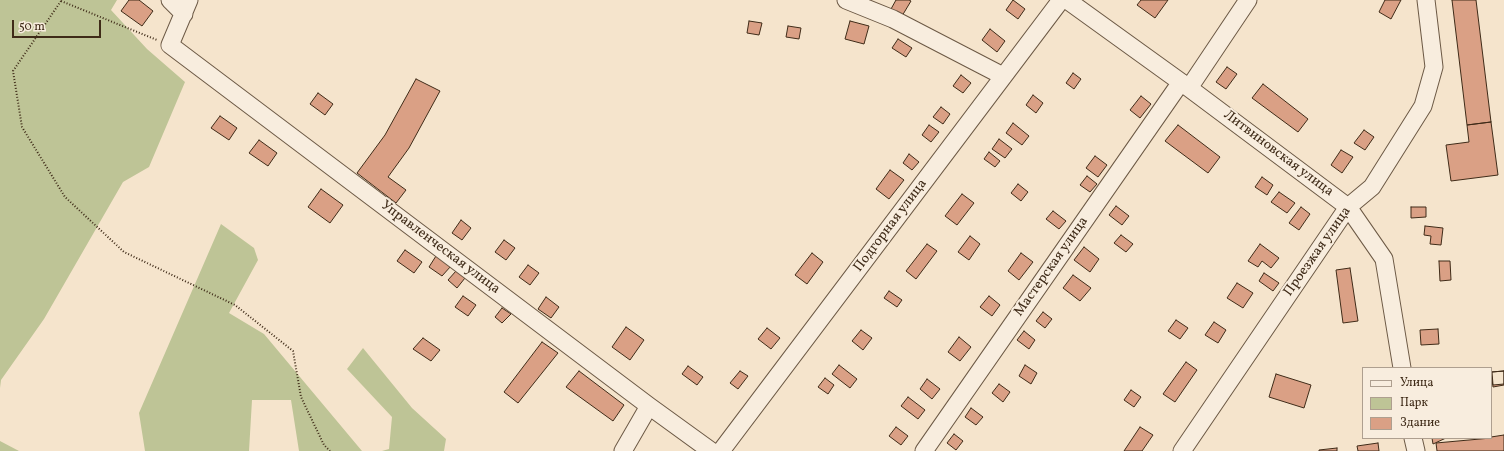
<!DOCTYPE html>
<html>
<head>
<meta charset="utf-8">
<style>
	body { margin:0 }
	#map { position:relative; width:1504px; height:451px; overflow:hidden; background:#f5e4cc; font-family:Vollkorn,serif }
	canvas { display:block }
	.legend { position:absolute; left:1362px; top:367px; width:130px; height:72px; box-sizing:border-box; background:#f8edde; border:1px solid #ae9f8f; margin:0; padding:5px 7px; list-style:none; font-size:12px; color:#3f2b18 }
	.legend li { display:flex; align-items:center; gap:8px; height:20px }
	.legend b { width:20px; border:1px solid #ae9f8f }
	.scale { position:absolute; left:12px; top:20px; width:89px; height:18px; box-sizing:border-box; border:2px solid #3f2b18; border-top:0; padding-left:5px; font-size:12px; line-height:14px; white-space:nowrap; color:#3f2b18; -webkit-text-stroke:3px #f8edde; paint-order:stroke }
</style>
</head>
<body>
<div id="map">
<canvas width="1504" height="451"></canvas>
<ul class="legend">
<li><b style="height:5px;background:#f8edde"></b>Улица</li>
<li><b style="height:11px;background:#bec496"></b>Парк</li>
<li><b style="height:11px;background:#daa085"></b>Здание</li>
</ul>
<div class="scale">50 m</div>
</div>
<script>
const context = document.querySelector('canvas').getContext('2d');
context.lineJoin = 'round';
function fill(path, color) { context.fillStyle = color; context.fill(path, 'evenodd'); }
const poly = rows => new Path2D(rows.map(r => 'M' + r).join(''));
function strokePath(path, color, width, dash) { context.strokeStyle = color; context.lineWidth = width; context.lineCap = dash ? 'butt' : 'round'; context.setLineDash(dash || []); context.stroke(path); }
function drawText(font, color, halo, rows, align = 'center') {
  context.font = font + ' Vollkorn,serif'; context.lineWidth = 4; context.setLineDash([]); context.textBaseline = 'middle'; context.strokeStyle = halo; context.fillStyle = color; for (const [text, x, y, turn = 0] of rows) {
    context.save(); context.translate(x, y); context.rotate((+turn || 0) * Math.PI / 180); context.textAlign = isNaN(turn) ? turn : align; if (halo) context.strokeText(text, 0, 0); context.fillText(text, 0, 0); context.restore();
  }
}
fill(poly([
	[0,0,117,0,111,10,147,49,185,82,149,167,123,182,44,319,1,380,0,388],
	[221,224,254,248,258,260,229,313,264,334,362,451,299,451,291,400,252,400,249,451,145,451,139,413],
	[363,348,412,408,446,439,444,451,382,451,389,449,392,417,347,369],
	[0,441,19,451,0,451]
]), '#bec496');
const building = poly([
	[129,0,139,0,153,11,142,26,121,11,129,0],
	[896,0,909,0,911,1,902,16,891,9,896,0],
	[1013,0,1025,9,1018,19,1006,10,1013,0],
	[1141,0,1168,0,1155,18,1137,5,1141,0],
	[1385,0,1401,0,1391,19,1379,12,1385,0],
	[1452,0,1476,0,1491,122,1467,125,1452,0],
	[749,21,762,23,759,35,747,33,749,21],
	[850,21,869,26,864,44,845,39,850,21],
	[788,26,801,28,799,39,786,37,788,26],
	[990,29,1005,41,997,52,982,40,990,29],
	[898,39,912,48,906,57,892,48,898,39],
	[1227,67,1237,74,1226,89,1216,82,1227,67],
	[1073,73,1081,79,1074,89,1066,83,1073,73],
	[961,75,971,83,963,93,953,86,961,75],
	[416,79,440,91,409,148,388,177,406,190,396,203,357,173,385,135,416,79],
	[1263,84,1308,119,1298,132,1252,98,1263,84],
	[318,93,333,104,325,115,310,104,318,93],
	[1033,95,1043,103,1036,113,1026,105,1033,95],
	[1141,96,1151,104,1140,118,1130,110,1141,96],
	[941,107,950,114,943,124,933,117,941,107],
	[220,116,237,128,229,140,211,128,220,116],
	[1491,122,1498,175,1451,181,1446,145,1469,142,1467,125,1491,122],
	[1013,123,1029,136,1022,145,1006,133,1013,123],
	[929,125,939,132,931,142,922,135,929,125],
	[1178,125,1220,157,1208,173,1165,141,1178,125],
	[1364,130,1374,137,1365,150,1354,143,1364,130],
	[999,139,1012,149,1005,158,992,149,999,139],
	[259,140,277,153,268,166,249,153,259,140],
	[1341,150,1353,157,1342,173,1331,165,1341,150],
	[989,152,1000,161,995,167,984,159,989,152],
	[909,154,919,162,912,170,903,163,909,154],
	[1095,156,1107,165,1098,177,1086,168,1095,156],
	[890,170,904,180,889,199,876,189,890,170],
	[1087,176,1097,184,1090,192,1080,185,1087,176],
	[1262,177,1273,185,1267,195,1255,187,1262,177],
	[1018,184,1028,192,1021,201,1011,193,1018,184],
	[321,189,343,205,330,223,308,207,321,189],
	[1279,192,1295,203,1287,213,1271,202,1279,192],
	[962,194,974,203,957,225,945,216,962,194],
	[1116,206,1129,216,1122,225,1109,215,1116,206],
	[1301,207,1310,214,1299,230,1289,223,1301,207],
	[1411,207,1426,207,1426,217,1411,218,1411,207],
	[1053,211,1066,221,1059,229,1046,219,1053,211],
	[461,220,471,228,462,240,452,233,461,220],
	[1425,226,1443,228,1441,245,1430,244,1431,236,1424,235,1425,226],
	[1121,235,1133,244,1126,252,1114,243,1121,235],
	[970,236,980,244,969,260,958,252,970,236],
	[504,240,515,248,506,260,495,252,504,240],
	[927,244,937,251,916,279,906,271,927,244],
	[1260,244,1279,258,1271,268,1262,261,1258,267,1248,261,1260,244],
	[1084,247,1099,259,1090,272,1074,260,1084,247],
	[405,250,422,262,414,273,397,261,405,250],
	[812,253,823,262,807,284,795,275,812,253],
	[1021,253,1033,262,1019,280,1008,271,1021,253],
	[436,256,451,266,442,276,429,267,436,256],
	[1439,261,1450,261,1451,280,1440,281,1439,261],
	[528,265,539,273,530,285,519,277,528,265],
	[1350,268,1358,321,1343,323,1336,270,1350,268],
	[456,271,465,278,457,288,448,280,456,271],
	[1264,273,1279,283,1273,291,1259,281,1264,273],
	[1073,275,1091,288,1080,301,1063,288,1073,275],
	[1237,283,1253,293,1243,308,1227,298,1237,283],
	[889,291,902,300,897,307,884,298,889,291],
	[463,296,476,305,468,316,455,307,463,296],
	[989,296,1000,305,992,316,980,307,989,296],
	[546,297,559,307,551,318,538,309,546,297],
	[502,308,511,314,502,323,495,317,502,308],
	[1043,312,1052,319,1045,328,1036,321,1043,312],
	[1176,320,1188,328,1180,339,1168,331,1176,320],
	[1214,322,1226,330,1218,343,1205,335,1214,322],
	[626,327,644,340,630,360,612,347,626,327],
	[767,328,780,338,771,349,758,339,767,328],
	[1438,329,1439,344,1421,345,1420,330,1438,329],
	[861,330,872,338,863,350,852,341,861,330],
	[1024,331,1035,340,1029,349,1017,340,1024,331],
	[959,337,971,347,960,361,948,352,959,337],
	[423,338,440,350,431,361,413,349,423,338],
	[542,342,558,353,518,403,504,392,542,342],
	[1186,362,1197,370,1175,402,1163,394,1186,362],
	[839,365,857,379,850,388,832,374,839,365],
	[1025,365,1037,373,1031,384,1019,376,1025,365],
	[688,366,703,377,697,385,682,374,688,366],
	[579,371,624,405,613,421,566,387,579,371],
	[740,371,748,376,738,389,730,383,740,371],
	[1504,371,1504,384,1493,385,1492,372,1504,371],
	[1504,371,1504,385,1493,387,1491,372,1504,371],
	[1276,374,1311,385,1304,408,1269,397,1276,374],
	[825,378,834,385,828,394,818,387,825,378],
	[927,379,940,389,932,399,920,389,927,379],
	[999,384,1010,392,1003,402,992,393,999,384],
	[1131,390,1141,397,1134,407,1124,400,1131,390],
	[908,397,925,410,918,419,901,406,908,397],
	[971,408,983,417,976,425,965,417,971,408],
	[896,427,908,436,901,445,889,436,896,427],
	[1140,427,1153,435,1142,451,1124,451,1140,427],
	[954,434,963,441,956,450,947,443,954,434],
	[1504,435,1504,451,1437,451,1436,443,1491,438,1491,437,1504,435],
	[1432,438,1446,438,1433,444,1432,438],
	[1378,443,1379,451,1358,451,1357,446,1378,443],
	[1337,448,1337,451,1319,451,1319,450,1337,448]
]);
fill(building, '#daa085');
strokePath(building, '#3f2b18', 1);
const minor = poly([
	[170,0,184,14],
	[189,0,170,45,649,406,711,451],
	[846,0,893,19,1003,76],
	[1067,0,1189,88,1348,207,1384,259,1402,368],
	[1189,88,1248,0],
	[1413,438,1416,451],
	[623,451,649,406],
	[721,451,1061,0],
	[924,451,1181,82],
	[1182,451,1348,207,1372,187,1423,106,1434,67,1426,0]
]);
strokePath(minor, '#6c5945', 19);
strokePath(poly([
	[61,1,13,71,22,127,65,197,124,252,235,305,293,351,301,397,324,445,330,451],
	[61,1,157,40]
]), '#3f2b18', 2, [1, 2]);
strokePath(minor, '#f8edde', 17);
drawText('14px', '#3f2b18', '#f8edde', [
	["Литвиновская улица",1278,154,37],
	["Подгорная улица",891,226,-53],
	["Управленческая улица",440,248,37],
	["Проезжая улица",1318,252,-55],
	["Мастерская улица",1052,267,-55]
]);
</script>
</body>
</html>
